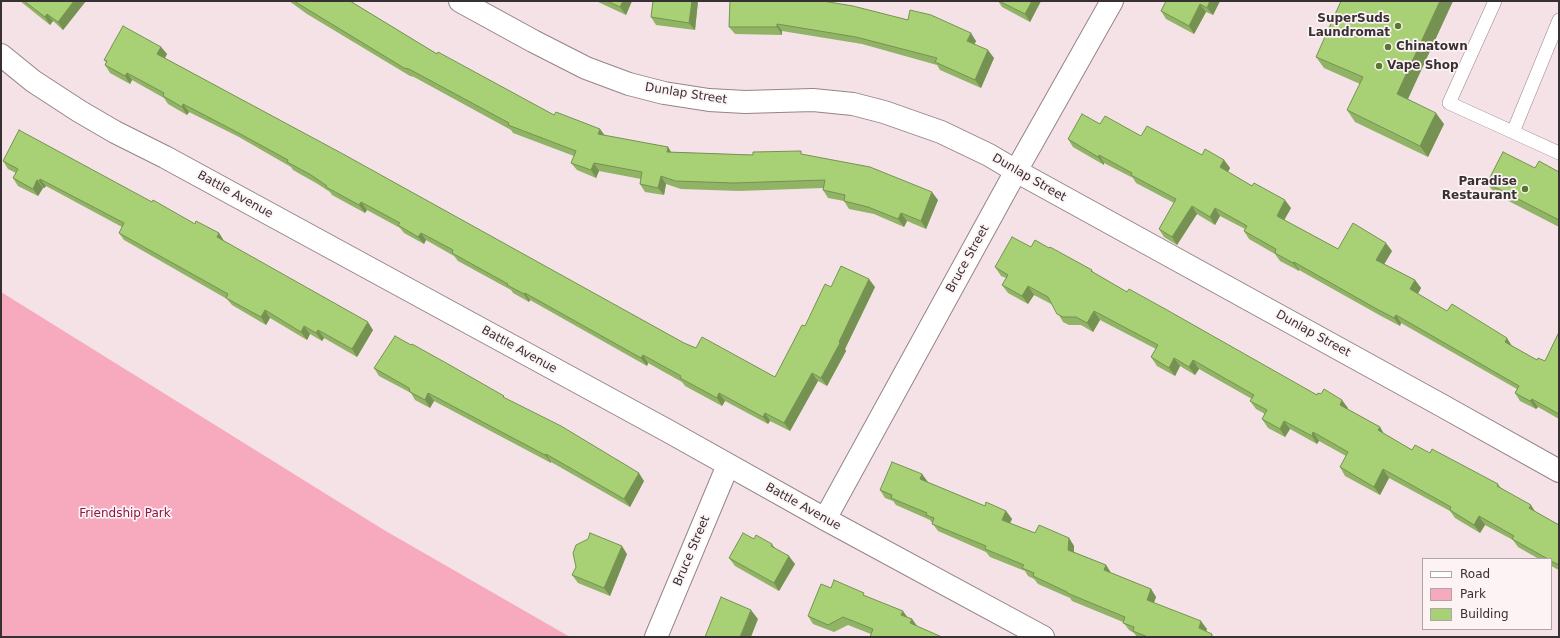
<!DOCTYPE html>
<html>
<head>
<meta charset="utf-8">
<style>
	body { margin:0 }
	#map { position:relative; width:1560px; height:638px; overflow:hidden; background:#f5e2e6; font-family:"DejaVu Sans",sans-serif }
	canvas { display:block }
	.frame { position:absolute; inset:0; border:2px solid #383133; pointer-events:none }
	.legend { position:absolute; left:1422px; top:558px; width:130px; height:72px; box-sizing:border-box; background:#fdf2f4; border:1px solid #aea5a7; margin:0; padding:5px 7px; list-style:none; font-size:12px; color:#383133 }
	.legend li { display:flex; align-items:center; gap:8px; height:20px }
	.legend b { width:20px; border:1px solid #aea5a7 }
</style>
</head>
<body>
<div id="map">
<canvas width="1560" height="638"></canvas>
<div class="frame"></div>
<ul class="legend">
<li><b style="height:5px;background:#fff"></b>Road</li>
<li><b style="height:11px;background:#f7aabd"></b>Park</li>
<li><b style="height:11px;background:#a8d075"></b>Building</li>
</ul>
</div>
<script>
const context = document.querySelector('canvas').getContext('2d');
context.lineJoin = 'round';
function fill(path, color) { context.fillStyle = color; context.fill(path, 'evenodd'); }
const poly = rows => new Path2D(rows.map(r => 'M' + r).join(''));
function strokePath(path, color, width, dash) { context.strokeStyle = color; context.lineWidth = width; context.lineCap = dash ? 'butt' : 'round'; context.setLineDash(dash || []); context.stroke(path); }
function drawText(font, color, halo, rows, align = 'center') {
  context.font = font + ' "DejaVu Sans",sans-serif'; context.lineWidth = 3.5; context.setLineDash([]); context.textBaseline = 'middle'; context.strokeStyle = halo; context.fillStyle = color; for (const [text, x, y, turn = 0] of rows) {
    context.save(); context.translate(x, y); context.rotate((+turn || 0) * Math.PI / 180); context.textAlign = isNaN(turn) ? turn : align; if (halo) context.strokeText(text, 0, 0); context.fillText(text, 0, 0); context.restore();
  }
}
fill(poly([
	[1,292,384,530,570,637,1,637]
]), '#f7aabd');
const service = poly([
	[1495,1,1449,103,1559,153],
	[1513,132,1559,20]
]);
const minor = poly([
	[460,1,533,41,586,68,629,84,664,93,709,100,745,102,813,100,853,104,884,112,941,132,989,155,1016,171,1441,405,1559,471],
	[1,55,33,81,79,111,115,132,165,157,668,431,825,519,1043,637],
	[825,519,1016,171,1112,1],
	[656,637,728,465]
]);
strokePath(service, '#958488', 14);
strokePath(minor, '#958488', 24);
strokePath(service, '#fff', 13);
strokePath(minor, '#fff', 22);
fill(poly([
	[20,1,86,1,63,30,53,21,50,25],
	[289,1,350,1,437,54,554,115,605,136,668,147,671,152,753,155,804,155,938,200,926,229,907,221,904,227,874,214,849,209,844,201,828,198,823,190,823,188,739,191,681,189,666,184,664,195,645,192,640,184,641,179,599,171,596,178,577,170,571,163,574,156,513,133,511,130,414,77,410,76,307,14],
	[596,1,632,1,626,15],
	[653,1,698,1,695,30,656,25,651,17],
	[730,1,976,41,974,44,994,58,981,88,940,70,937,65,862,44,782,31,782,35,735,34,729,27],
	[998,1,1041,1,1030,22,1002,7],
	[1166,1,1220,1,1213,15,1206,12,1194,34,1166,19,1161,11],
	[1453,1,1408,99,1444,124,1428,157,1355,122,1347,110,1360,84,1324,68,1316,57],
	[161,47,167,54,165,58,684,343,696,348,775,377,805,326,831,287,875,287,845,349,846,351,827,386,818,381,790,431,770,421,768,424,725,401,722,406,685,386,682,382,648,363,647,366,530,300,529,302,513,293,511,290,458,261,454,256,426,240,424,244,404,233,400,228,367,210,365,213,332,195,330,192,316,183,293,170,291,167,239,137,189,112,187,115,168,104,164,98,132,80,130,84,110,73,105,65,106,62,104,60],
	[1100,124,1202,155,1224,160,1230,168,1228,172,1291,208,1284,220,1338,249,1392,251,1384,264,1415,280,1421,288,1418,294,1447,311,1512,346,1537,360,1545,361,1559,332,1559,419,1538,407,1536,409,1520,401,1515,393,1517,389,1401,323,1400,326,1381,316,1299,270,1299,271,1280,261,1275,254,1249,239,1244,231,1245,229,1220,216,1215,225,1197,214,1177,245,1164,237,1159,229,1174,203,1136,183,1133,178,1104,163,1104,165,1073,147,1068,139],
	[3,161,152,202,195,224,219,233,224,241,373,330,357,357,324,338,322,341,310,334,307,340,270,318,266,325,232,305,227,299,124,240,119,233,122,227,46,186,44,188,43,188,38,196,18,186,13,178,16,173,8,169],
	[1535,168,1559,172,1559,227,1495,194,1487,183],
	[1031,247,1049,248,1092,270,1094,273,1127,292,1317,395,1348,408,1348,409,1380,427,1384,434,1412,450,1430,453,1498,484,1501,488,1536,512,1559,525,1559,570,1551,566,1551,559,1539,559,1518,547,1513,540,1485,525,1480,533,1455,518,1450,511,1389,478,1380,495,1345,476,1340,467,1346,456,1319,441,1317,444,1290,429,1285,437,1268,428,1262,419,1265,414,1256,409,1250,401,1252,399,1199,369,1195,375,1180,366,1175,376,1157,366,1151,357,1156,349,1100,320,1093,332,1081,325,1069,325,1063,322,1053,305,1034,295,1028,304,1008,293,1002,285,1006,278,1001,276,995,267],
	[374,368,506,399,644,481,630,507,551,462,551,463,434,401,430,408,415,400,411,393,379,376],
	[922,474,927,482,985,506,1006,511,1012,519,1010,523,1035,533,1069,538,1074,546,1074,552,1106,565,1111,573,1151,589,1156,597,1154,603,1207,629,1206,631,1215,637,1137,637,1134,633,1129,630,1123,622,1072,601,1070,598,1038,584,1034,579,1028,576,1025,571,990,557,986,552,938,531,930,520,896,505,893,501,885,498,880,490],
	[754,539,772,544,775,548,795,564,779,591,735,566,729,558],
	[627,554,610,596,578,583,572,575],
	[831,588,866,596,907,617,912,619,917,626,871,634,848,625,834,632,813,624,808,616]
]), '#90b365');
fill(poly([
	[74,1,86,1,63,30,58,22],
	[623,1,632,1,626,15,620,7],
	[692,1,698,1,695,30,689,23],
	[1032,1,1041,1,1030,22,1025,14],
	[1210,1,1220,1,1213,15,1207,8],
	[1440,1,1453,1,1405,105,1397,94],
	[1200,4,1206,12,1194,34,1189,26],
	[47,14,53,21,50,25,45,17],
	[777,24,782,31,782,35,777,27],
	[971,33,976,41,972,49,967,41],
	[161,47,167,54,163,61,157,54],
	[988,50,994,58,981,88,975,80],
	[127,73,132,80,130,84,125,76],
	[183,104,189,112,187,115,182,107],
	[1436,113,1444,124,1428,157,1420,146],
	[600,129,606,137,598,134],
	[668,147,673,155,667,152],
	[1099,155,1104,163,1104,165,1098,157],
	[1224,160,1230,168,1226,175,1220,167],
	[594,163,599,171,596,178,591,170],
	[661,176,666,184,664,195,658,188],
	[40,179,46,186,44,188,39,181],
	[37,180,43,188,38,196,33,189],
	[932,192,938,200,926,229,921,221],
	[1285,200,1291,208,1282,224,1277,216],
	[361,202,367,210,365,213,359,205],
	[1192,206,1197,214,1177,245,1172,237],
	[1215,208,1220,216,1215,225,1210,217],
	[901,213,907,221,904,227,898,219],
	[219,233,224,241,217,237],
	[421,233,426,240,424,244,418,237],
	[1386,243,1392,251,1382,268,1376,260],
	[1294,262,1299,270,1299,271,1293,263],
	[869,279,875,287,845,349,846,351,827,386,821,378],
	[1415,280,1421,288,1416,297,1410,289],
	[1028,286,1034,295,1028,304,1022,296],
	[525,293,530,300,529,302,524,294],
	[265,310,270,318,266,325,261,317],
	[1094,311,1100,320,1093,332,1087,323],
	[1396,315,1401,323,1400,326,1394,318],
	[368,322,373,330,357,357,352,349],
	[304,326,310,334,307,340,301,332],
	[318,330,324,338,322,341,316,333],
	[1507,338,1512,346,1505,342],
	[643,355,648,363,647,366,641,358],
	[1174,358,1180,366,1175,376,1169,368],
	[1193,360,1199,369,1195,375,1189,367],
	[812,373,818,381,790,431,784,423],
	[428,393,434,401,430,408,425,400],
	[719,393,725,401,722,406,717,398],
	[1532,399,1538,407,1536,409,1530,401],
	[1342,400,1348,408,1346,413,1340,405],
	[765,413,770,421,768,424,763,417],
	[1284,421,1290,429,1285,437,1280,429],
	[1380,427,1385,436,1378,430],
	[1313,432,1319,441,1317,444,1312,436],
	[546,454,551,462,551,463,545,455],
	[1383,469,1389,478,1380,495,1374,487],
	[639,473,644,481,630,507,624,499],
	[922,474,928,482,926,487,920,479],
	[1531,505,1536,513,1529,508],
	[1006,511,1012,519,1008,527,1002,520],
	[1479,516,1485,525,1480,533,1474,525],
	[1069,538,1074,546,1074,558,1068,550],
	[622,546,627,554,610,596,604,588],
	[789,556,795,564,779,591,774,583],
	[1106,565,1111,573,1109,578,1104,570],
	[1151,589,1156,597,1152,607,1147,600],
	[751,610,758,619,751,637,740,637],
	[903,611,908,618,901,615],
	[912,619,917,626,910,623],
	[1201,621,1207,629,1204,636,1199,628]
]), '#769252');
const building = poly([
	[24,1,74,1,58,22,47,14,45,17,24,1],
	[294,1,350,1,437,54,438,52,554,115,556,112,600,129,598,134,668,147,667,152,753,155,753,152,801,151,801,154,870,167,932,192,921,221,901,213,898,219,868,207,844,201,845,195,823,190,825,180,734,183,675,181,661,176,658,188,640,184,642,172,594,163,591,170,571,163,576,151,508,125,509,123,409,69,404,68,302,6,294,1],
	[607,1,623,1,620,7,607,1],
	[653,1,692,1,689,23,651,17,653,1],
	[730,1,823,1,853,6,908,20,910,10,931,15,971,33,967,41,988,50,975,80,935,62,937,58,856,37,777,24,777,27,729,27,730,1],
	[999,1,1032,1,1025,14,999,1],
	[1166,1,1210,1,1207,8,1200,4,1189,26,1161,11,1166,1],
	[1341,1,1440,1,1397,94,1436,113,1420,146,1347,110,1363,77,1316,57,1341,1],
	[123,26,161,47,157,54,343,154,684,343,696,348,702,337,775,377,802,325,805,326,825,284,831,287,841,266,869,279,839,342,840,343,821,378,812,373,784,423,765,413,763,417,719,393,717,398,680,378,681,376,643,355,641,358,525,293,524,294,507,285,508,284,452,253,453,250,421,233,418,237,398,225,400,223,361,202,359,205,326,187,327,186,311,175,287,162,288,160,233,130,183,104,182,107,163,96,164,93,127,73,125,76,105,65,107,61,104,60,123,26],
	[1082,114,1100,124,1105,116,1141,136,1147,126,1202,155,1205,149,1224,160,1220,167,1252,186,1254,183,1285,200,1277,216,1338,249,1353,223,1386,243,1376,260,1415,280,1410,289,1447,311,1452,304,1507,338,1505,342,1537,360,1538,358,1545,361,1559,332,1559,414,1532,399,1530,401,1515,393,1519,386,1396,315,1394,318,1375,308,1294,262,1293,263,1275,253,1276,249,1244,231,1247,226,1215,208,1210,217,1192,206,1172,237,1159,229,1176,199,1131,175,1132,173,1099,155,1098,157,1068,139,1082,114],
	[19,130,152,202,153,200,195,224,196,221,219,233,217,237,368,322,352,349,318,330,316,333,304,326,301,332,265,310,261,317,226,298,228,294,119,233,124,223,40,179,39,181,37,180,33,189,13,178,18,169,3,161,19,130],
	[1503,152,1535,168,1539,161,1559,172,1559,181,1558,182,1559,183,1559,220,1487,183,1503,152],
	[1012,237,1031,247,1035,240,1049,248,1050,247,1092,270,1091,271,1127,292,1129,289,1167,310,1317,395,1318,393,1321,394,1324,389,1342,400,1340,405,1380,427,1378,430,1412,450,1415,445,1430,453,1432,449,1498,484,1497,486,1531,505,1529,508,1559,525,1559,565,1551,561,1551,559,1548,559,1512,539,1514,536,1479,516,1474,525,1450,510,1451,507,1383,469,1374,487,1340,467,1348,452,1313,432,1312,436,1284,421,1280,429,1262,419,1267,410,1250,401,1254,395,1193,360,1189,367,1174,358,1169,368,1151,357,1158,345,1094,311,1087,323,1076,317,1063,317,1057,314,1048,297,1028,286,1022,296,1002,285,1008,275,995,267,1012,237],
	[395,336,411,345,412,344,448,364,504,396,503,397,561,426,639,473,624,499,546,454,545,455,428,393,425,400,410,392,409,388,374,368,395,336],
	[892,462,922,474,920,479,985,506,986,502,1006,511,1002,520,1035,533,1039,525,1069,538,1068,550,1106,565,1104,570,1151,589,1147,600,1201,621,1199,628,1212,634,1211,637,1148,637,1133,631,1134,627,1123,623,1125,617,1067,593,1067,592,1033,576,1034,573,1022,568,1024,565,985,549,986,546,932,524,934,518,926,515,927,513,891,498,892,495,880,490,892,462],
	[590,533,622,546,604,588,572,575,576,567,573,553,576,545,588,539,590,533],
	[743,533,754,539,756,535,772,544,771,546,789,556,774,583,729,558,743,533],
	[834,580,864,593,863,595,903,611,901,615,912,619,910,623,942,637,870,637,873,629,843,617,828,625,808,616,821,584,831,588,834,580],
	[721,597,751,610,740,637,705,637,721,597]
]);
fill(building, '#a8d075');
strokePath(building, '#769252', 1);
for (const [x, y, r, color] of [
	[1398,26,4,"#59772d"],
	[1388,47,4,"#59772d"],
	[1379,66,4,"#59772d"],
	[1525,189,4,"#59772d"]
]) { const dot = new Path2D(); dot.arc(x, y, r, 0, 2 * Math.PI); context.fillStyle = color; context.fill(dot); strokePath(dot, '#fdf2f4', 1.5); }
drawText('bold 12px', '#383133', '#fdf2f4', [
	["SuperSuds",1390,19],
	["Laundromat",1390,33],
	["Chinatown",1396,47,"left"],
	["Vape Shop",1387,66,"left"],
	["Paradise",1517,182],
	["Restaurant",1517,196]
], 'right');
drawText('12px', '#383133', '#fdf2f4', [
	["Dunlap Street",686,94,9],
	["Dunlap Street",1029,178,30],
	["Battle Avenue",235,195,29],
	["Bruce Street",968,259,-61],
	["Dunlap Street",1313,334,29],
	["Battle Avenue",519,350,29],
	["Battle Avenue",803,507,29],
	["Bruce Street",692,551,-67]
]);
drawText('12px', '#8d1647', '#fdf2f4', [
	["Friendship Park",125,514]
]);
</script>
</body>
</html>
